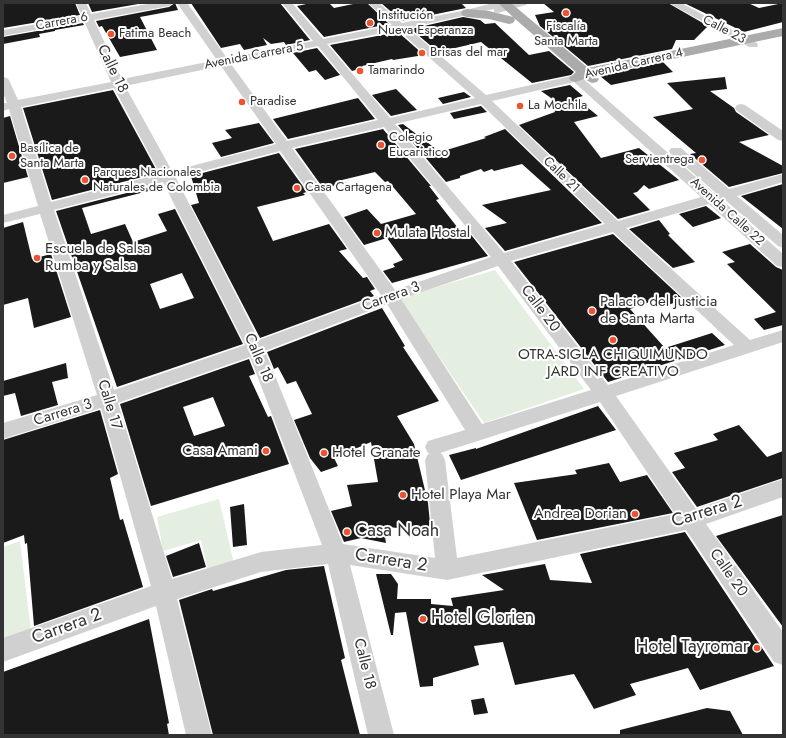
<!DOCTYPE html>
<html>
<head>
<meta charset="utf-8">
<style>
	body { margin:0 }
	#map { position:relative; width:786px; height:738px; overflow:hidden; background:#fff; font-family:Jost,sans-serif }
	canvas { display:block }
	.frame { position:absolute; inset:0; border:4px solid #333; pointer-events:none }
</style>
</head>
<body>
<div id="map">
<canvas width="786" height="738"></canvas>
<div class="frame"></div>
</div>
<script>
const context = document.querySelector('canvas').getContext('2d');
context.lineJoin = 'round';
function fill(path, color) { context.fillStyle = color; context.fill(path, 'evenodd'); }
const poly = rows => new Path2D(rows.map(r => 'M' + r).join(''));
function strokePath(path, color, width, dash) { context.strokeStyle = color; context.lineWidth = width; context.lineCap = dash ? 'butt' : 'round'; context.setLineDash(dash || []); context.stroke(path); }
function drawText(font, color, halo, rows, align = 'center') {
  context.font = font + ' Jost,sans-serif'; context.lineWidth = 4; context.setLineDash([]); context.textBaseline = 'middle'; context.strokeStyle = halo; context.fillStyle = color; for (const [text, x, y, turn = 0] of rows) {
    context.save(); context.translate(x, y); context.rotate((+turn || 0) * Math.PI / 180); context.textAlign = isNaN(turn) ? turn : align; if (halo) context.strokeText(text, 0, 0); context.fillText(text, 0, 0); context.restore();
  }
}
fill(poly([
	[495,270,584,389,484,423,399,298],
	[219,499,234,564,208,572,201,540,163,551,157,517],
	[20,541,31,632,3,643,3,547]
]), '#e5efe1');
fill(poly([
	[3,3,75,3,80,15,3,28],
	[88,3,144,3,92,12],
	[175,3,178,10,140,17,157,50,120,57,102,26,99,27,96,21,169,7],
	[191,3,280,3,310,40,286,45,284,42,271,44,263,38,267,45,244,50,240,44,221,48],
	[311,3,329,3,334,8,358,3,367,3,389,24,324,37,297,6],
	[381,3,461,3,466,8,402,21],
	[543,3,668,3,708,26,694,40,676,40,672,49,588,66,540,26,535,15,554,12],
	[684,3,748,3,759,8,783,3,783,22,744,32],
	[463,17,480,20,485,24,495,23,529,55,549,51,574,72,571,75,532,83,481,42,438,52,411,29],
	[83,23,84,25,55,30,55,31,39,34,40,37,3,44,3,37],
	[398,32,424,55,393,60,392,59,362,66,363,68,352,71,330,45],
	[317,48,340,75,325,80,316,70,309,72,293,53],
	[663,62,673,72,611,85,600,76],
	[725,77,727,89,710,91,734,108,736,112,769,135,739,142,783,166,783,173,729,187,690,154,696,153,653,117,693,109,667,83],
	[570,85,583,96,576,98,598,116,574,122,601,158,639,148,679,180,649,189,644,185,637,192,633,193,650,210,618,219,519,125,555,112,551,98,541,91],
	[396,89,417,110,391,116,372,95],
	[113,90,158,173,52,200,23,108],
	[464,92,471,97,443,104,438,98],
	[358,98,375,119,288,139,273,119],
	[481,106,487,112,454,119,450,113],
	[10,116,28,177,3,183,3,118],
	[259,123,274,143,221,157,212,143,232,138,225,130],
	[403,124,440,152,486,138,484,137,505,129,602,223,505,251,485,228,507,223,482,205,551,190,522,164,494,171,492,169,484,172,481,169,460,176,460,178,446,182,398,125],
	[383,129,431,186,429,186,439,199,436,200,461,232,468,231,488,256,392,283,383,271,395,267,393,264,403,260,387,238,364,245,344,217,367,209,381,224,416,214,388,181,385,182,375,172,342,180,346,183,323,188,295,149],
	[279,153,307,192,303,193,305,195,257,207,273,241,329,224,347,249,339,251,363,278,367,277,375,289,370,291,374,296,260,338,191,205,199,203,191,176],
	[162,184,164,187,82,208,91,234,125,224,133,242,167,231,158,214,175,209,243,344,117,387,56,211],
	[182,273,194,298,160,309,150,284],
	[783,184,783,229,741,196],
	[706,206,721,218,693,227,679,214],
	[659,220,670,234,668,235,695,262,673,268,629,229],
	[23,222,32,259,51,254,71,317,34,328,28,298,3,305,3,228],
	[613,234,683,299,666,306,658,299,630,309,665,348,712,333,725,345,608,382,514,262],
	[750,244,776,267,783,270,783,325,764,330,754,319,776,312,727,264,735,262,722,252],
	[382,308,405,346,403,347,439,401,397,416,414,444,428,503,431,533,383,526,386,543,361,538,344,542,331,511,352,506,347,485,378,482,371,442,334,458,338,466,321,472,310,458,294,420,312,414,296,381,287,384,278,367,274,369,267,352],
	[249,359,255,374,249,376,268,417,271,416,289,464,151,506,120,404],
	[213,397,225,426,194,436,183,407],
	[66,363,68,378,52,382,58,405,21,416,15,393,3,396,3,381],
	[598,406,616,430,461,480,449,455,476,448,476,449],
	[100,410,118,474,110,478,120,520,123,519,143,587,34,626,27,543,25,544,24,535,3,543,3,440],
	[739,425,767,457,783,451,783,478,697,507,672,472,685,468,674,453,718,440,713,434],
	[609,463,620,482,647,475,673,513,537,540,514,483,577,474,575,470],
	[244,504,247,545,233,547,230,507],
	[783,515,783,627,716,536],
	[685,532,774,666,700,690,688,668,630,684,636,695,594,709,574,674,515,685,503,642,474,646,479,665,433,678,433,686,420,687,406,612,395,613,393,635,391,635,376,574,391,574,398,584,397,599,431,599,431,604,453,606,451,598,504,590,482,575,545,564,550,580,592,583,580,554],
	[199,543,206,567,173,577,166,556],
	[324,566,345,658,341,660,360,735,213,735,179,600,212,589,213,591,286,570],
	[149,619,169,723,167,724,169,735,3,735,3,672],
	[484,698,488,713,474,715,471,700],
	[707,708,730,711,743,735,620,735,620,730]
]), '#1a1a1a');
fill(poly([
	[76,3,86,3,91,14,153,3,174,3,169,6,94,20,122,79,217,60,177,3,187,3,227,58,313,41,282,3,292,3,323,39,392,25,368,3,379,3,402,23,466,10,493,3,528,3,526,5,498,13,494,12,494,9,408,28,486,95,576,75,580,76,714,193,716,193,671,154,669,151,671,148,681,148,729,189,783,174,783,182,737,196,783,235,783,248,778,246,724,199,722,200,783,254,783,267,777,266,709,204,626,228,750,340,783,330,783,342,616,396,696,509,783,479,783,497,706,524,783,632,783,665,774,662,686,530,447,580,350,565,394,735,368,735,328,564,261,572,177,599,212,735,186,735,156,606,3,662,3,638,151,586,101,408,3,439,3,423,97,395,40,214,3,223,3,215,38,206,9,109,3,111,3,103,7,103,3,93,3,77,7,78,9,80,18,100,111,82,84,21,3,36,3,30,82,16,76,3],
	[398,30,475,98,390,118,327,44,398,30],
	[318,46,378,120,287,141,231,64,318,46],
	[221,66,276,144,172,171,125,86,221,66],
	[574,82,701,197,618,221,492,101,574,82],
	[114,88,160,174,51,202,21,107,114,88],
	[481,104,605,224,504,253,395,124,481,104],
	[384,127,491,257,395,290,292,148,384,127],
	[280,151,381,295,259,340,176,178,280,151],
	[163,182,245,345,114,390,54,210,163,182],
	[613,232,734,345,608,385,511,261,613,232],
	[498,266,591,390,482,424,401,299,498,266],
	[387,304,465,430,428,441,425,447,428,453,430,453,428,454,425,460,435,558,343,544,265,351,387,304],
	[250,357,322,545,261,552,172,579,118,403,250,357],
	[600,402,675,514,457,558,445,460,442,454,440,453,600,402],
	[669,3,681,3,757,43,758,45,757,47,749,47,669,3],
	[741,104,745,105,783,131,783,141,778,140,737,111,735,108,737,105,741,104]
]), '#d0d0d0');
fill(poly([
	[498,3,511,3,588,68,783,28,783,36,596,75,599,79,597,82,592,83,584,79,576,82,571,81,569,78,576,72,514,18,515,20,513,23,509,24,489,19,467,17,463,16,461,13,463,10,467,9,489,11,513,17,498,3]
]), '#ababab');
for (const [x, y, r, color] of [
	[566,13,4,"#ec5333"],
	[370,23,4,"#ec5333"],
	[111,34,4,"#ec5333"],
	[422,53,4,"#ec5333"],
	[360,71,4,"#ec5333"],
	[242,102,4,"#ec5333"],
	[520,106,4,"#ec5333"],
	[381,145,4,"#ec5333"],
	[12,156,4,"#ec5333"],
	[702,160,4,"#ec5333"],
	[85,180,4,"#ec5333"],
	[297,188,4,"#ec5333"],
	[377,233,4,"#ec5333"],
	[37,258,4,"#ec5333"],
	[592,311,4,"#ec5333"],
	[613,340,4,"#ec5333"],
	[266,451,4,"#ec5333"],
	[324,453,4,"#ec5333"],
	[403,495,4,"#ec5333"],
	[635,514,4,"#ec5333"],
	[347,532,4,"#ec5333"],
	[423,619,4,"#ec5333"],
	[757,648,4,"#ec5333"]
]) { const dot = new Path2D(); dot.arc(x, y, r, 0, 2 * Math.PI); context.fillStyle = color; context.fill(dot); strokePath(dot, '#fff', 1.5); }
drawText('13px', '#333', '#fff', [
	["Institución",378,16],
	["Nueva Esperanza",378,31],
	["Fiscalía",566,27,"center"],
	["Santa Marta",566,42,"center"],
	["Fatima Beach",119,34],
	["Brisas del mar",430,53],
	["Tamarindo",368,71],
	["Paradise",250,102],
	["La Mochila",528,106],
	["Colegio",389,138],
	["Eucaristico",389,153],
	["Basílica de",20,149],
	["Santa Marta",20,164],
	["Servientrega",694,160,"right"],
	["Parques Nacionales",93,173],
	["Naturales de Colombia",93,188],
	["Casa Cartagena",305,188]
], 'left');
drawText('13px', '#333', '#fff', [
	["Carrera 6",62,22,-10],
	["Calle 23",724,30,28],
	["Avenida Carrera 5",254,56,-11],
	["Avenida Carrera 4",634,64,-13],
	["Calle 21",561,175,44],
	["Avenida Calle 22",727,212,42]
]);
drawText('15px', '#333', '#fff', [
	["Calle 18",112,69,64],
	["Carrera 3",391,297,-20],
	["Calle 20",540,309,53],
	["Calle 18",258,358,67],
	["Calle 17",109,405,73],
	["Carrera 3",63,413,-17],
	["Calle 20",728,573,55],
	["Calle 18",364,664,76]
]);
drawText('15px', '#333', '#fff', [
	["Mulata Hostal",385,233],
	["Escuela de Salsa",45,249],
	["Rumba y Salsa",45,266],
	["Palacio del justicia",600,302],
	["de Santa Marta",600,319],
	["OTRA-SIGLA CHIQUIMUNDO",613,355,"center"],
	["JARD INF CREATIVO",613,372,"center"],
	["Casa Amani",258,451,"right"],
	["Hotel Granate",332,453],
	["Hotel Playa Mar",411,495],
	["Andrea Dorian",627,514,"right"]
], 'left');
drawText('18px', '#333', '#fff', [
	["Carrera 2",707,512,-17],
	["Carrera 2",391,561,9],
	["Carrera 2",67,627,-20]
]);
drawText('18px', '#333', '#fff', [
	["Casa Noah",355,532],
	["Hotel Glorien",431,619],
	["Hotel Tayromar",749,648,"right"]
], 'left');
</script>
</body>
</html>
